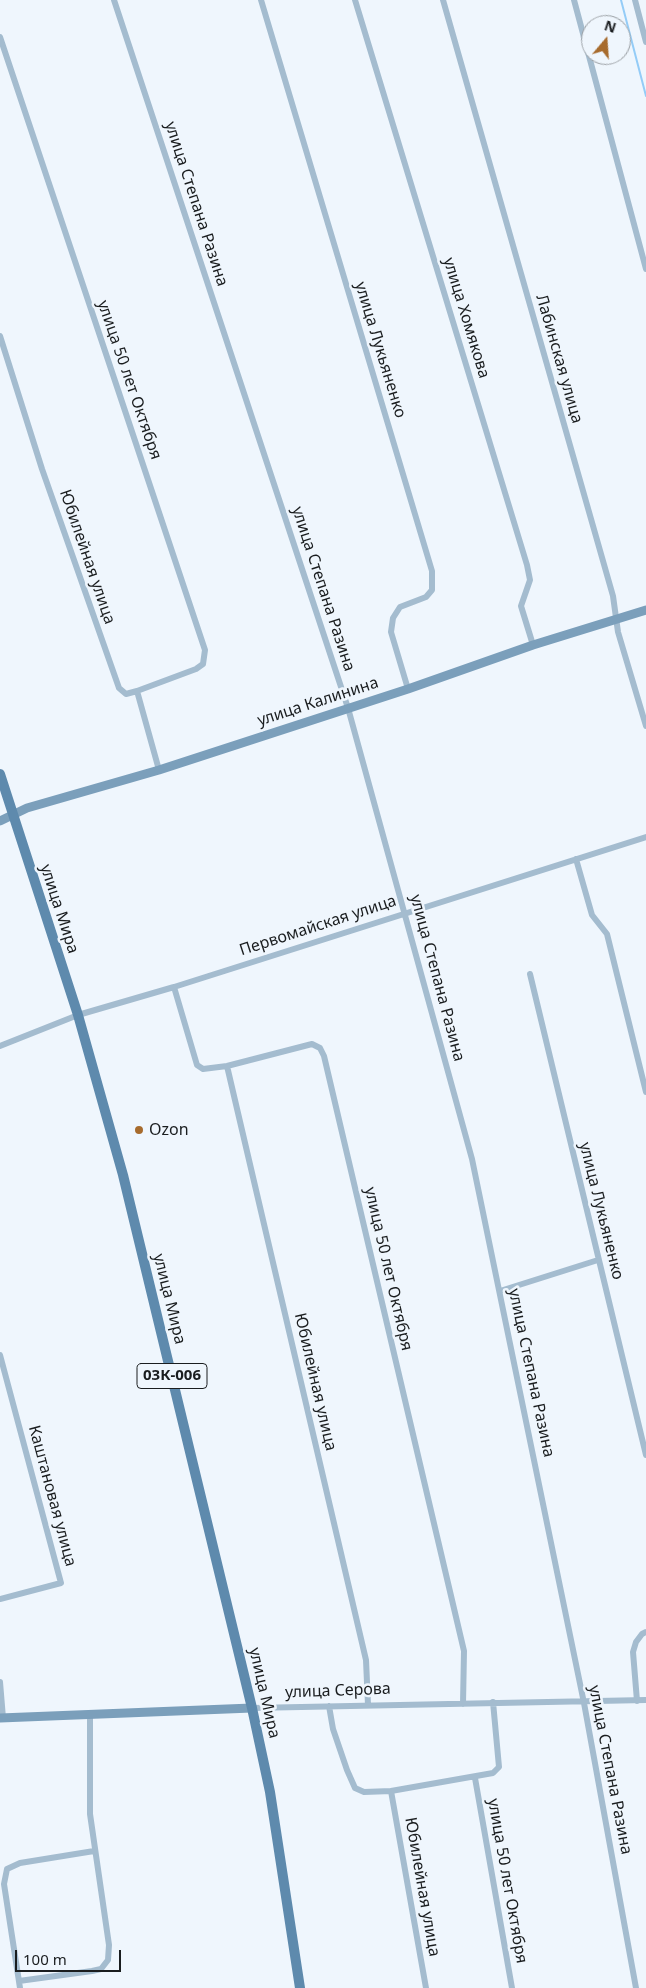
<!DOCTYPE html>
<html>
<head>
<meta charset="utf-8">
<style>
	body { margin:0 }
	#map { position:relative; width:646px; height:1988px; overflow:hidden; background:#eff6fd; font-family:"Noto Sans",sans-serif }
	canvas { display:block }
	.north { position:absolute; left:581px; top:15px; width:50px; height:50px; box-sizing:border-box; background:#eff6fd; border:1px solid #9a9fa4; border-radius:50%; rotate:18deg; font-size:14px; font-weight:700; line-height:20px; text-align:center; color:#1a1d1f }
	.north::after { content:''; display:block; margin:auto; width:18px; height:22px; background:#a76b2d; clip-path:polygon(50% 0,100% 100%,50% 72%,0 100%) }
	.scale { position:absolute; left:15px; top:1950px; width:106px; height:22px; box-sizing:border-box; border:2px solid #1a1d1f; border-top:0; padding-left:6px; font-size:15px; line-height:18px; white-space:nowrap; color:#1a1d1f; -webkit-text-stroke:4px #eff6fd; paint-order:stroke }
</style>
</head>
<body>
<div id="map">
<canvas width="646" height="1988"></canvas>
<div class="north">N</div>
<div class="scale">100 m</div>
</div>
<script>
const context = document.querySelector('canvas').getContext('2d');
context.lineJoin = 'round';
const poly = rows => new Path2D(rows.map(r => 'M' + r).join(''));
function strokePath(path, color, width, dash) { context.strokeStyle = color; context.lineWidth = width; context.lineCap = dash ? 'butt' : 'round'; context.setLineDash(dash || []); context.stroke(path); }
function drawText(font, color, halo, rows, align = 'center') {
  context.font = font + ' "Noto Sans",sans-serif'; context.lineWidth = 5; context.setLineDash([]); context.textBaseline = 'middle'; context.strokeStyle = halo; context.fillStyle = color; for (const [text, x, y, turn = 0] of rows) {
    context.save(); context.translate(x, y); context.rotate((+turn || 0) * Math.PI / 180); context.textAlign = isNaN(turn) ? turn : align; if (halo) context.strokeText(text, 0, 0); context.fillText(text, 0, 0); context.restore();
  }
}
strokePath(poly([
	[621,0,646,96]
]), '#94ccf7', 2);
strokePath(poly([
	[114,0,348,708,472,1159,584,1703,636,1988],
	[261,0,432,571,432,590,426,597,400,607,393,618,391,632,408,689],
	[355,0,527,565,530,580,521,606,533,645],
	[443,0,613,596,618,632,646,726],
	[574,0,646,269],
	[635,0,646,42],
	[0,37,205,650,203,664,196,669,137,691],
	[0,336,42,469,119,688,126,694,137,691,159,770],
	[576,859,592,915,607,934,646,1092],
	[530,974,646,1455],
	[174,987,197,1065,203,1069,227,1066,312,1044,320,1048,324,1056,464,1651,463,1704],
	[0,1046,78,1015,174,987,646,837],
	[227,1066,366,1660,368,1705],
	[500,1291,598,1260],
	[0,1355,61,1583,0,1599],
	[0,1682,3,1718],
	[637,1701,633,1652,636,1642,642,1634,646,1632],
	[329,1706,333,1729,347,1770,355,1788,364,1792,391,1791,493,1773,499,1767,493,1702],
	[252,1708,646,1700],
	[475,1778,512,1988],
	[391,1791,426,1988],
	[19,1981,92,1971,101,1969,108,1960,109,1945,90,1814,90,1714],
	[20,1988,4,1884,7,1869,20,1863,94,1851]
]), '#a4bccf', 6);
strokePath(poly([
	[0,821,27,808,159,770,408,689,533,645,646,610],
	[0,1718,252,1708]
]), '#7b9fbb', 9);
strokePath(poly([
	[0,774,78,1015,123,1175,252,1708,270,1792,300,1988]
]), '#5e8aad', 10);
for (const [x, y, r, color] of [
	[139,1130,5,"#a76b2d"]
]) { const dot = new Path2D(); dot.arc(x, y, r, 0, 2 * Math.PI); context.fillStyle = color; context.fill(dot); strokePath(dot, '#eff6fd', 2); }
for (const [x, y, w] of [
	[172,1376,70]
]) { const box = new Path2D(); box.roundRect(x - w / 2, y - 12.5, w, 25, 4); context.fillStyle = '#eff6fd'; context.fill(box); strokePath(box, '#1a1d1f', 1); }
drawText('bold 15px', '#1a1d1f', null, [
	["03К-006",172,1376]
]);
drawText('16px', '#1a1d1f', '#eff6fd', [
	["улица Степана Разина",196,204,72],
	["улица Хомякова",466,318,73],
	["улица Лукьяненко",380,350,73],
	["Лабинская улица",559,359,74],
	["улица 50 лет Октября",129,380,71],
	["Юбилейная улица",87,557,71],
	["улица Степана Разина",323,589,72],
	["улица Калинина",318,702,-18],
	["улица Мира",59,909,72],
	["Первомайская улица",318,926,-18],
	["улица Степана Разина",437,978,75],
	["улица Лукьяненко",601,1211,76],
	["улица 50 лет Октября",388,1269,77],
	["улица Мира",169,1299,76],
	["улица Степана Разина",531,1373,78],
	["Юбилейная улица",315,1382,77],
	["Каштановая улица",52,1496,75],
	["улица Серова",338,1691,-2],
	["улица Мира",264,1693,77],
	["улица Степана Разина",610,1770,79],
	["улица 50 лет Октября",507,1881,80],
	["Юбилейная улица",422,1887,80]
]);
drawText('16px', '#1a1d1f', '#eff6fd', [
	["Ozon",149,1130]
], 'left');
</script>
</body>
</html>
